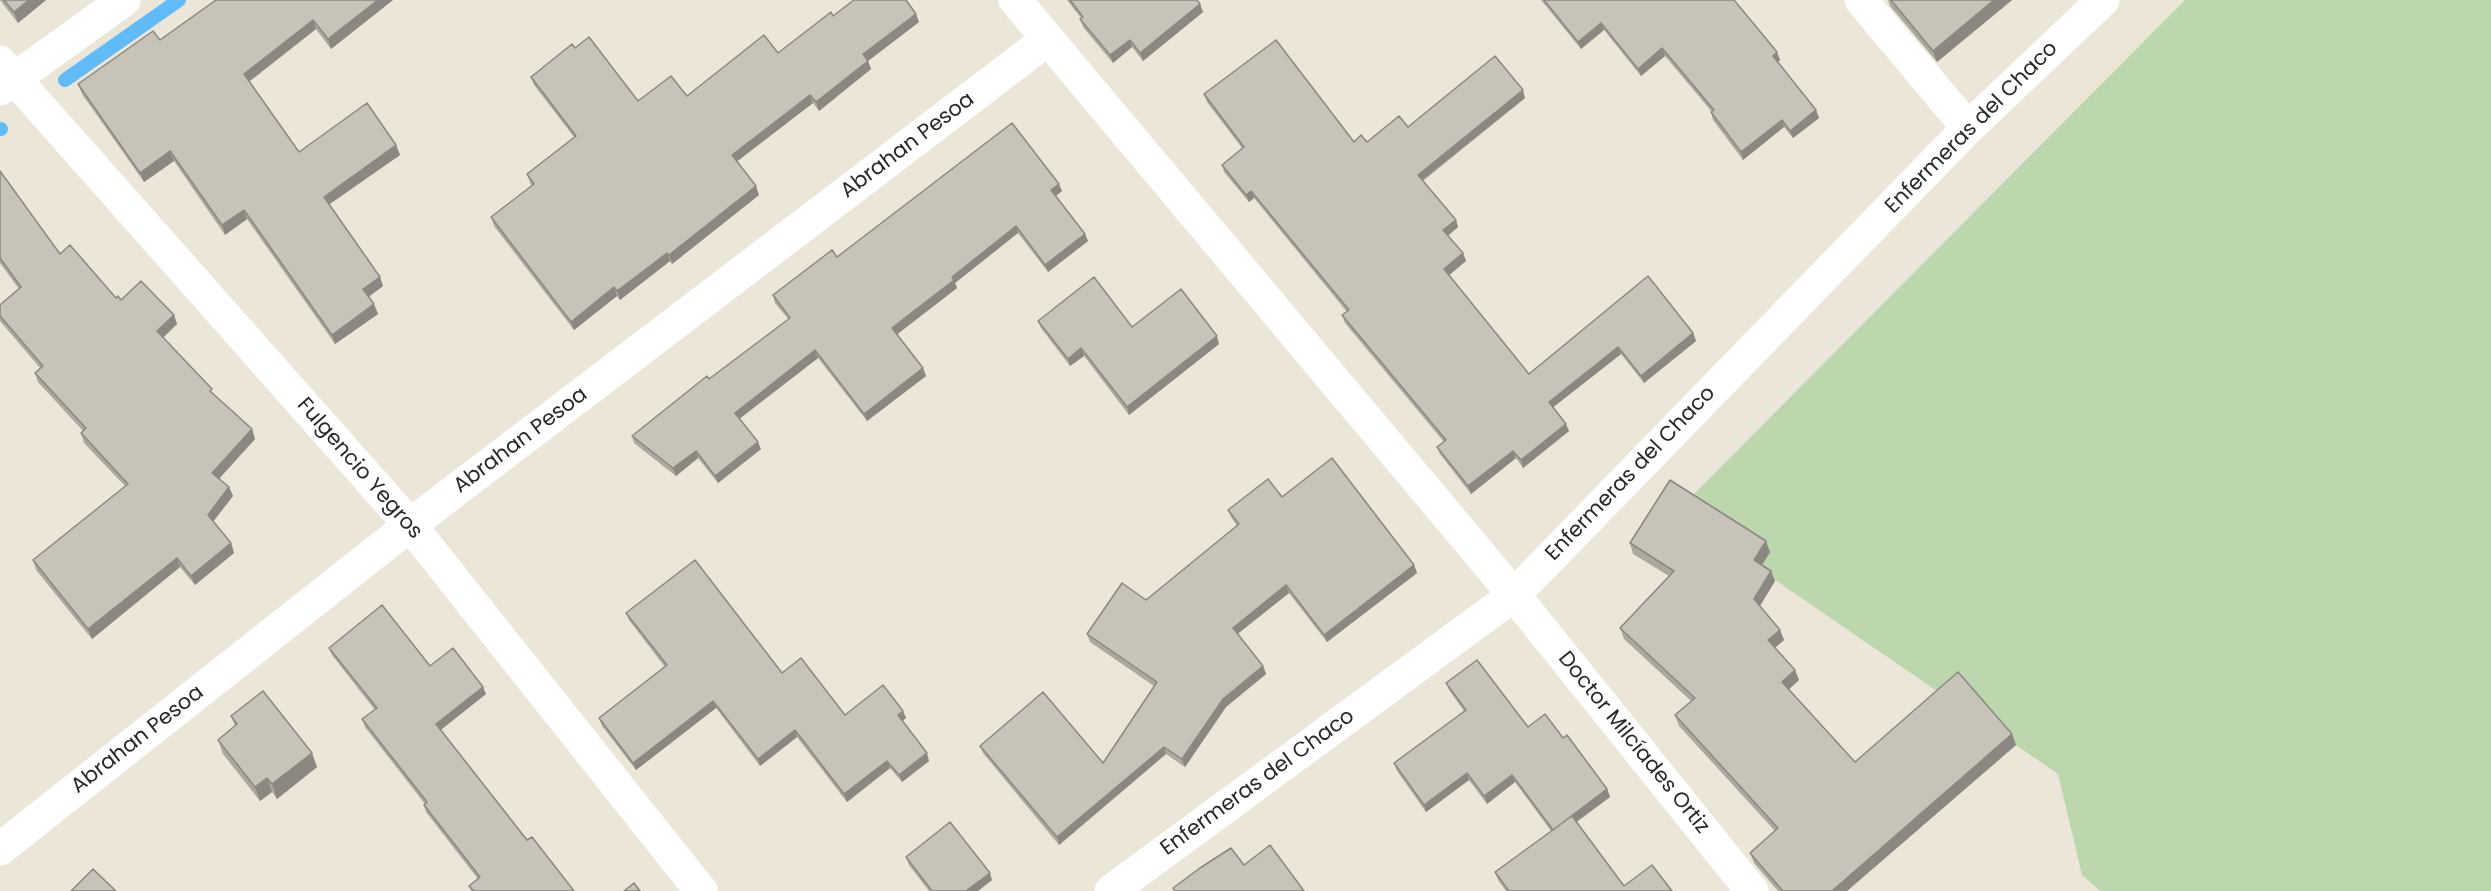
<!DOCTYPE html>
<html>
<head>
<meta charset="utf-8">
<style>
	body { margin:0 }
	canvas { display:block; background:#ece6d8 }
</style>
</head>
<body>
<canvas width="2491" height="891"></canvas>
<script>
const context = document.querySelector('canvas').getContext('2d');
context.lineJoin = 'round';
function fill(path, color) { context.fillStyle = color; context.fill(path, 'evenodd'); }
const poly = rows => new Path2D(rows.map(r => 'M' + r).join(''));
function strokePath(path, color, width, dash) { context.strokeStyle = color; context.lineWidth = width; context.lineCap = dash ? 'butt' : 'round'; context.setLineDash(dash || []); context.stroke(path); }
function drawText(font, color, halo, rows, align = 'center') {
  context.font = font + ' Poppins,sans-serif'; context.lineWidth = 6; context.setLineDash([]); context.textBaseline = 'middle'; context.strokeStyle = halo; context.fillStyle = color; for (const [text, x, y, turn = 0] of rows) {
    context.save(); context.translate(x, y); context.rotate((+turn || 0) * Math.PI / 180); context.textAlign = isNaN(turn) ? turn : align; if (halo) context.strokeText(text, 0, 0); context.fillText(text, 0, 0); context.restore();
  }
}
fill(poly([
	[2185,0,2491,0,2491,891,2100,891,2082,875,2058,774,1676,512]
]), '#bcd7ae');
strokePath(poly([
	[65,80,179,0],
	[0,129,1,129]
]), '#61bbf8', 14);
strokePath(poly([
	[1015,0,1514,595,1752,891],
	[1861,0,1968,128],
	[0,62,410,525,701,891],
	[0,89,124,0],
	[0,849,410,525,1048,39],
	[1111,891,1514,595,1968,128,2103,0]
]), '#fff', 33);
fill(poly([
	[0,0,46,0,18,23],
	[216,0,393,0,331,49,316,29,249,82,299,152,396,145,400,155,329,204,383,286,369,297,378,314,335,344,247,219,225,235,174,161,144,182,82,94,78,84,160,40],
	[1067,0,1197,0,1200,4,1203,12,1143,61,1132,47,1113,63,1083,27,1080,19,1081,18],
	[1541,0,1734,0,1780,60,1778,62,1816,110,1819,118,1793,138,1784,127,1743,160,1713,120,1711,112,1712,112,1665,56,1641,76,1604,30,1581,49],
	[1888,0,2012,0,1937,62,1890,6],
	[833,16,919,22,868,61,871,69,819,111,813,103,737,161,759,195,672,264,670,261,620,300,617,296,574,330,494,226,491,217,532,186,530,183,527,174,574,137,534,85,531,77,575,48,638,101,687,96,778,53],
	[1204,94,1354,142,1367,142,1408,127,1525,98,1423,181,1458,227,1448,236,1463,253,1466,261,1449,275,1529,374,1648,276,1693,333,1696,341,1644,383,1621,354,1553,407,1569,431,1523,468,1516,458,1471,494,1440,454,1437,447,1444,442,1345,323,1342,315,1347,312,1254,198,1249,202,1224,172,1222,165,1242,148,1207,102],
	[0,171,60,254,116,298,174,315,177,324,163,338,215,396,252,429,255,439,219,479,229,487,233,496,213,522,231,543,234,553,195,585,180,567,92,639,36,570,33,560,125,486,84,443,81,433,83,431,38,382,35,373,40,368,0,321,0,305,19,289,0,263],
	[1062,191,1056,196,1088,241,1048,272,1018,233,955,283,957,288,897,334,923,368,926,376,867,421,818,358,740,418,761,449,718,483,698,458,676,476,634,443,632,436,709,379,789,320,775,303,773,295,837,257],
	[1038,321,1132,327,1219,344,1129,415,1084,356,1070,366,1041,328],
	[1282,497,1414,565,1417,573,1327,642,1289,593,1237,634,1263,666,1266,674,1226,707,1185,767,1166,754,1059,845,983,753,980,746,1103,763,1154,686,1090,642,1087,634,1146,600,1237,526,1231,517,1228,510],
	[1630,543,1770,552,1762,565,1775,581,1760,606,1780,630,1784,640,1775,648,1795,670,1799,680,1789,689,1855,762,2012,734,2016,745,1847,891,1778,891,1754,863,1750,853,1775,831,1679,726,1675,715,1691,701,1624,639,1620,628,1669,576,1633,554],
	[626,613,782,673,845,715,903,711,906,718,902,721,929,761,902,782,890,768,847,802,797,737,760,766,716,708,636,770,602,726,599,718,665,667,629,620],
	[329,648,430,666,483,687,486,694,441,730,527,840,574,891,471,891,469,886,478,879,426,812,424,805,425,804,365,727,362,719,375,710,332,655],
	[1446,683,1528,727,1607,789,1610,797,1577,822,1624,886,1672,891,1506,891,1498,880,1495,872,1551,831,1515,782,1487,804,1469,780,1426,812,1397,771,1394,763,1464,711,1449,690],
	[231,716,317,767,277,799,272,792,260,801,223,754,218,740,235,726],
	[906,857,992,880,978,891,929,891,909,865]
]), '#aba89e');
fill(poly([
	[29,0,46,0,18,23,14,12],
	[378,0,393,0,331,49,328,39],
	[1994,0,2012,0,1937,62,1933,51],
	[1200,4,1203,12,1143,61,1140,53],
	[916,14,919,22,868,61,871,69,819,111,816,102,863,54],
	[313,20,316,29,247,83,244,74],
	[1601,23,1604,30,1581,49,1578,42],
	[1130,40,1132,47,1113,63,1110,55],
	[1662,48,1665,56,1641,76,1638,69],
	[1777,52,1780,60,1776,63,1773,56],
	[1523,90,1525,98,1420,182,1418,175],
	[810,95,813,103,735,163,732,155],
	[1816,110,1819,118,1793,138,1790,131],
	[1782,120,1784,127,1743,160,1741,152],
	[396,145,400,155,327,206,324,197],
	[170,151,174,161,144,182,140,173],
	[1059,184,1062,191,1054,197,1051,190],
	[756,186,759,195,672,264,669,255],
	[1251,191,1254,198,1249,202,1246,195],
	[244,210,247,219,225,235,222,225],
	[1456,220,1458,227,1446,237,1443,230],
	[1016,226,1018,233,955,283,957,288,895,336,892,328,952,277],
	[1085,234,1088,241,1048,272,1045,265],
	[667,253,670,261,620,300,617,291],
	[1463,253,1466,261,1447,277,1444,269],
	[380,277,383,286,366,298,363,289],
	[614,287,617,296,574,330,571,322],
	[374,304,378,314,335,344,332,335],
	[174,315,177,324,160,340,157,331],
	[1693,333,1696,341,1644,383,1641,376],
	[1217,336,1219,344,1129,415,1127,407],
	[1618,347,1621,354,1551,409,1549,402],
	[1081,348,1084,356,1070,366,1068,359],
	[815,350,818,358,738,420,735,413],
	[923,368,926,376,867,421,864,414],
	[1566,424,1569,431,1523,468,1521,460],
	[252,429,255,439,215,483,212,473],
	[758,442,761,449,718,483,715,476],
	[696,451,698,458,676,476,673,468],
	[1513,451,1516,458,1471,494,1468,486],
	[229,487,233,496,211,524,208,515],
	[1766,541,1770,552,1758,571,1754,560],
	[231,543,234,553,195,585,191,576],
	[177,558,180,567,92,639,88,629],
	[1414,565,1417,573,1327,642,1324,635],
	[1771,571,1775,581,1758,609,1754,599],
	[1286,585,1289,593,1235,636,1233,628],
	[1780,630,1784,640,1772,650,1768,640],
	[1263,666,1266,674,1226,707,1185,767,1182,759,1223,699],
	[1795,670,1799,680,1786,692,1782,682],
	[483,687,486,694,439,731,436,724],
	[713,701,716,708,636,770,633,763],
	[903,711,906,718,900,723,898,715],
	[795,730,797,737,760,766,758,759],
	[2012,734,2016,745,1847,891,1832,891],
	[1164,747,1166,754,1059,845,1057,837],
	[312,753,317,767,277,799,272,784],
	[927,753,929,761,902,782,899,775],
	[887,761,890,768,847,802,844,794],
	[1467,773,1469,780,1426,812,1424,805],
	[1512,775,1515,782,1487,804,1484,796],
	[267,778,272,792,260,801,255,787],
	[1607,789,1610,797,1555,837,1553,830],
	[990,873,992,880,978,891,966,891]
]), '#8b8881');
const building = poly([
	[4,0,29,0,14,12,4,0],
	[216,0,378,0,328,39,313,20,244,74,299,152,367,103,396,145,324,197,380,277,363,289,374,304,332,335,244,210,222,225,170,151,140,173,78,84,153,31,160,40,216,0],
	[854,0,906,0,916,14,863,54,868,61,816,102,810,95,732,155,756,186,669,255,667,253,617,291,614,287,571,322,491,217,534,184,527,174,576,136,531,77,572,44,575,48,589,37,638,101,671,76,687,96,764,35,778,53,831,12,833,16,854,0],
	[1070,0,1197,0,1200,4,1140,53,1130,40,1110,55,1080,19,1083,17,1070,0],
	[1544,0,1734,0,1777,52,1773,56,1816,110,1790,131,1782,120,1741,152,1711,112,1714,110,1662,48,1638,69,1601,23,1578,42,1544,0],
	[1891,0,1994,0,1933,51,1891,0],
	[1276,40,1354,142,1361,135,1367,142,1399,116,1408,127,1495,56,1523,90,1418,175,1456,220,1443,230,1463,253,1444,269,1529,374,1648,276,1693,333,1641,376,1618,347,1549,402,1566,424,1521,460,1513,451,1468,486,1437,447,1446,440,1342,315,1349,310,1251,191,1246,195,1222,165,1244,147,1204,94,1276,40],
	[1012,123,1059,184,1051,190,1085,234,1045,265,1016,226,952,277,954,280,892,328,923,368,864,414,815,350,735,413,758,442,715,476,696,451,673,468,632,436,707,376,709,379,790,318,773,295,832,250,837,257,1012,123],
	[0,171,60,254,70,245,116,298,118,296,121,300,141,281,174,315,157,331,212,389,210,391,252,429,212,473,229,487,208,515,231,543,191,576,177,558,88,629,33,560,128,484,81,433,86,428,35,373,43,366,0,316,0,305,21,287,0,258,0,171],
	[1094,277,1132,327,1181,289,1217,336,1127,407,1081,348,1068,359,1038,321,1094,277],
	[1332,458,1414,565,1324,635,1286,585,1233,628,1263,666,1223,699,1182,759,1164,747,1057,837,980,746,1043,692,1103,763,1157,682,1087,634,1122,583,1146,600,1239,524,1228,510,1268,479,1282,497,1332,458],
	[1670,480,1766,541,1754,560,1771,571,1754,599,1780,630,1768,640,1795,670,1782,682,1855,762,1958,672,2012,734,1832,891,1783,891,1750,853,1778,828,1675,715,1695,698,1620,628,1674,571,1630,543,1670,480],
	[695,560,782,673,801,658,845,715,883,685,903,711,898,715,927,753,899,775,887,761,844,794,795,730,758,759,713,701,633,763,599,718,667,665,626,613,695,560],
	[382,605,430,666,453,648,483,687,436,724,527,840,532,837,574,891,474,891,469,886,480,877,424,805,427,802,362,719,377,708,329,648,382,605],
	[1477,660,1528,727,1545,714,1563,738,1567,735,1607,789,1553,830,1512,775,1484,796,1467,773,1424,805,1394,763,1466,710,1446,683,1477,660],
	[263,691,312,753,272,784,267,778,255,787,218,740,237,724,231,716,263,691],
	[1572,816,1624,886,1652,865,1672,891,1509,891,1495,872,1572,816],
	[950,822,990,873,966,891,932,891,906,857,950,822],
	[1270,845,1304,891,1175,891,1173,888,1200,868,1231,848,1244,865,1270,845],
	[93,869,116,891,71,891,93,869],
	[634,883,640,891,624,891,634,883]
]);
fill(building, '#c7c3b8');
strokePath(building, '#8b8881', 1.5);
drawText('21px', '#282828', '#fff', [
	["Enfermeras del Chaco",1972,128,-45],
	["Abrahan Pesoa",908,146,-37],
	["Abrahan Pesoa",521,441,-37],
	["Fulgencio Yegros",359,469,49],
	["Enfermeras del Chaco",1631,474,-46],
	["Abrahan Pesoa",138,740,-38],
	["Doctor Milcíades Ortiz",1633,743,51],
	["Enfermeras del Chaco",1258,783,-36]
]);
</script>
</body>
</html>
